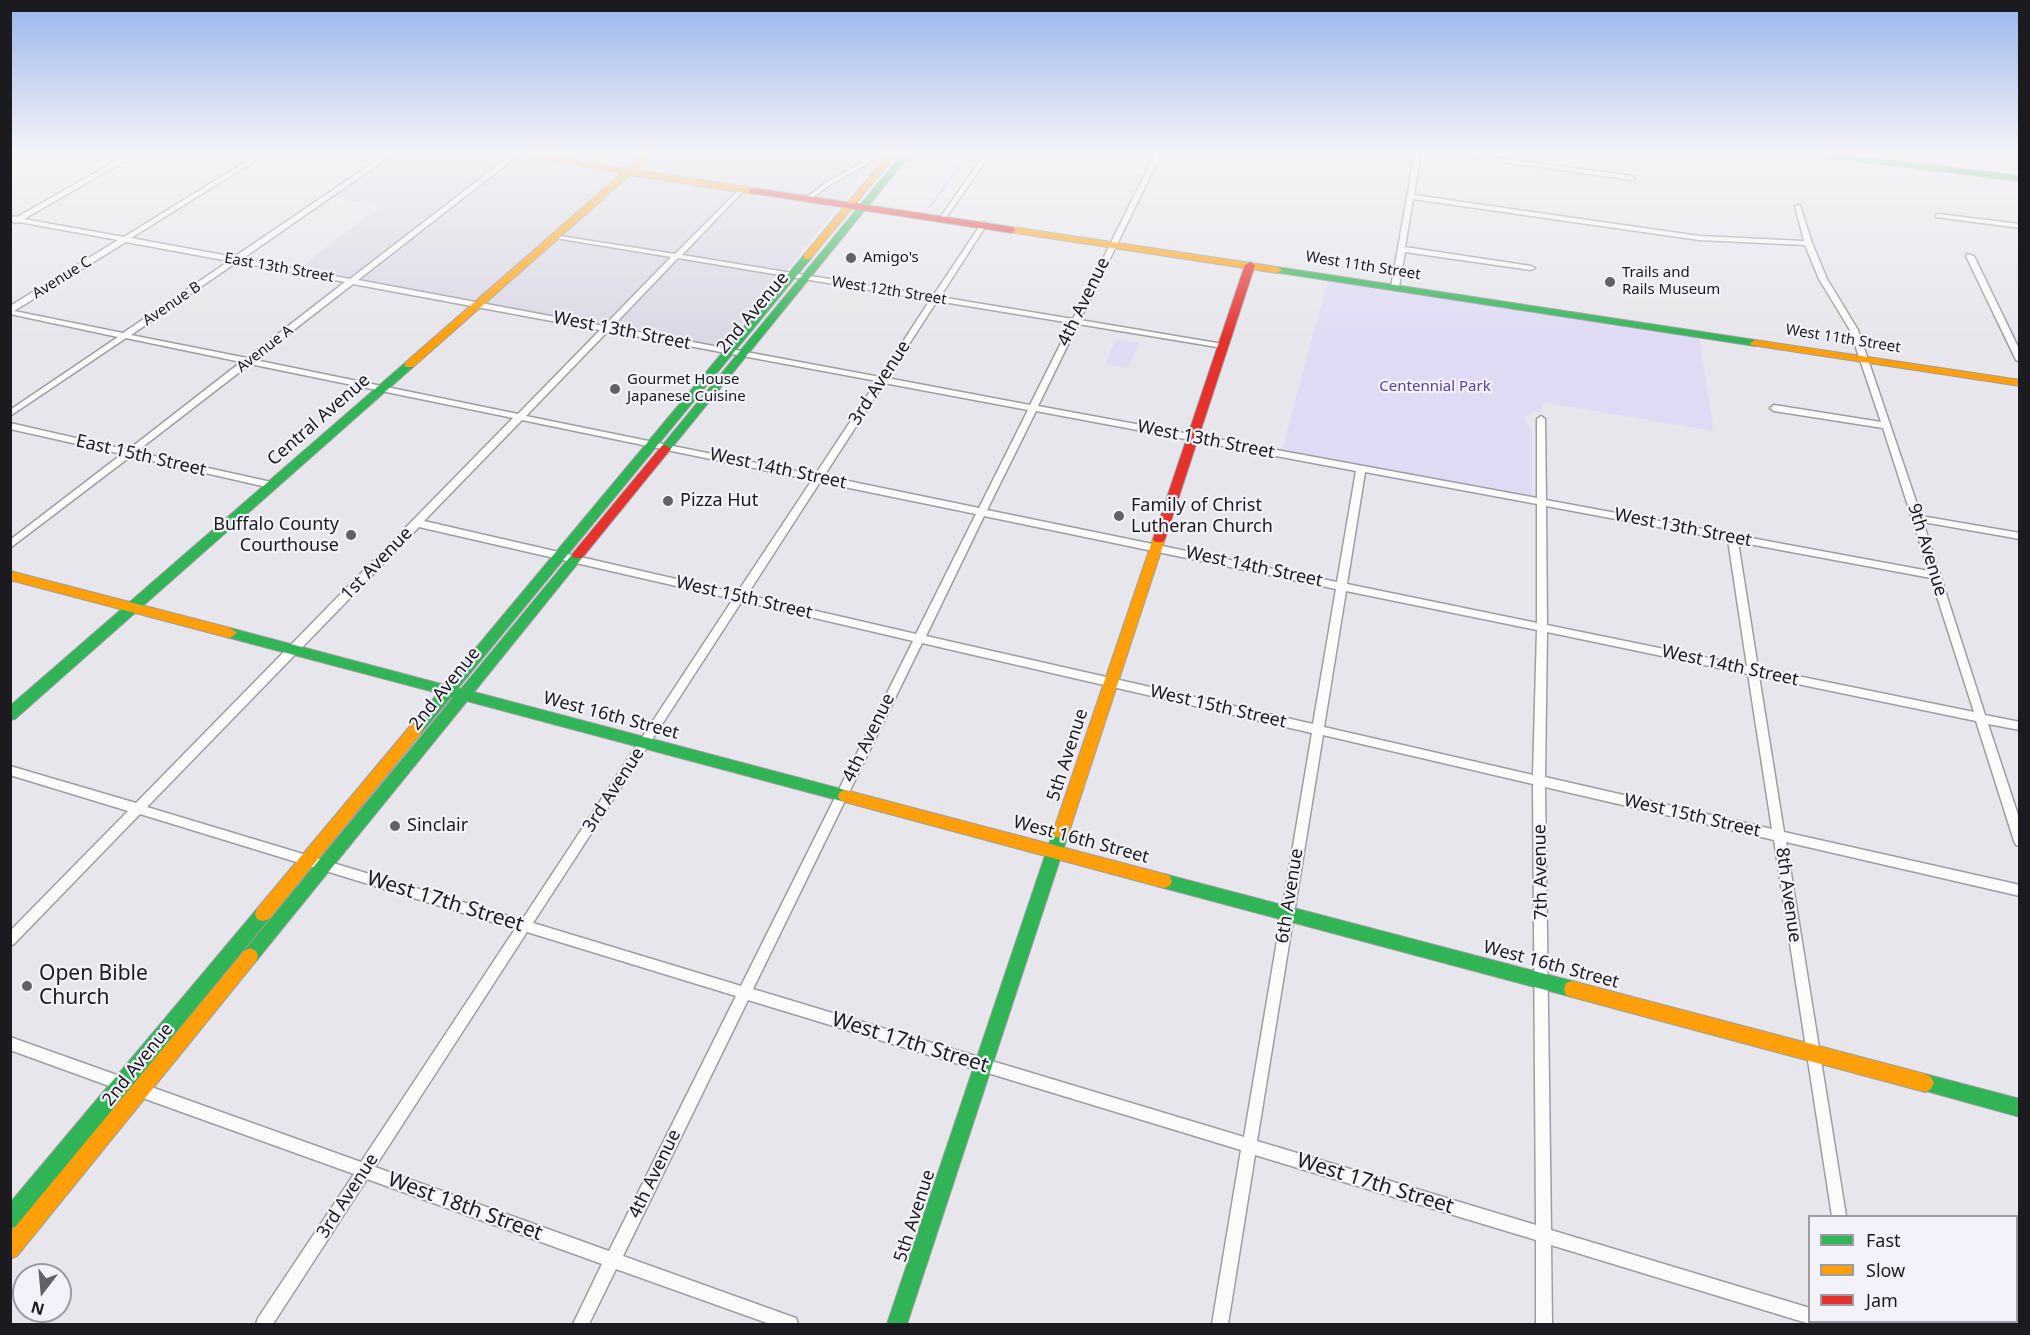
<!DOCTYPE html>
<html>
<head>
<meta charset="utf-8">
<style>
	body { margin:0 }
	#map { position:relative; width:2030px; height:1335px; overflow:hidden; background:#e7e6ec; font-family:"Noto Sans",sans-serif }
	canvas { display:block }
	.frame { position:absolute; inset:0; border:12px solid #1b1a1e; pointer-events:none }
	.legend { position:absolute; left:1808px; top:1215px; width:210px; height:108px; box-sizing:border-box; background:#f3f2fb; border:2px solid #9d9ca3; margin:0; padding:8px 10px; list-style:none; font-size:18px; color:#1b1a1e }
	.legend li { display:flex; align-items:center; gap:12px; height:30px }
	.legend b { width:30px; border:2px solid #9d9ca3 }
	.north { position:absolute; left:12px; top:1263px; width:60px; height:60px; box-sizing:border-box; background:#f3f2fb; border:2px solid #9d9ca3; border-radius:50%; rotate:196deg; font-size:16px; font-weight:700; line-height:24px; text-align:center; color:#1b1a1e }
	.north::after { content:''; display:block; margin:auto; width:21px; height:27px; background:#626166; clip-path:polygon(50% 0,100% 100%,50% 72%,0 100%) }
</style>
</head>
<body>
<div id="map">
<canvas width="2030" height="1335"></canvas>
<div class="frame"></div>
<ul class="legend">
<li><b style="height:8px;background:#30b455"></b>Fast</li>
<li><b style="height:8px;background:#ff9f0a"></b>Slow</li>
<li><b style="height:8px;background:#e5322d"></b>Jam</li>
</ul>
<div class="north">N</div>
</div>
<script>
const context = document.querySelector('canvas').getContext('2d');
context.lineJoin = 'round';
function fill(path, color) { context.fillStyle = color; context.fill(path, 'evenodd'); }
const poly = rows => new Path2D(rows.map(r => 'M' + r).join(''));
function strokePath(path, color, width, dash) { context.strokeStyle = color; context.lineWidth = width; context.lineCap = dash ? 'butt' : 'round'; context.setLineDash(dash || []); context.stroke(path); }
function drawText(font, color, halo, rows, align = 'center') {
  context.font = font + ' "Noto Sans",sans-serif'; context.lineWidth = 4.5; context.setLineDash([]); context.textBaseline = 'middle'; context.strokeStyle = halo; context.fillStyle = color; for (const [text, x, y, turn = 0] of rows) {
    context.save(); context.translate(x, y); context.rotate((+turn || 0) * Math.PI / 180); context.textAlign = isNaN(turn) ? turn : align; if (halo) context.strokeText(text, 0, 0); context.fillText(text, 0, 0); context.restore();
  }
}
fill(poly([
	[398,152,884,152,723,347,299,268,381,206,333,197]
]), '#dad8e5');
fill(poly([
	[1328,280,1699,337,1714,431,1542,402,1541,412,1534,411,1525,417,1525,421,1532,430,1532,496,1282,450],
	[1116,340,1139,343,1128,368,1105,364]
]), '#dfdbf5');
strokePath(poly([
	[930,207,969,152]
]), '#c3b7f4', 2);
const street = poly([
	[132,152,140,152,24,219,124,237,261,152,269,152,131,238,234,257,389,152,396,152,242,259,350,279,515,152,522,152,358,280,604,326,671,257,555,238,553,237,553,235,675,254,743,186,745,187,745,189,682,255,933,296,981,224,984,222,987,224,940,297,1073,319,1156,152,1162,152,1080,320,1223,344,1227,346,1223,348,1078,324,1038,406,1537,498,1537,419,1541,416,1545,419,1546,500,1929,571,1883,428,1774,411,1770,408,1774,405,1881,422,1850,330,1819,279,1805,245,1699,240,1413,199,1405,247,1531,266,1535,268,1531,270,1405,252,1399,287,1395,289,1391,287,1415,152,1421,152,1414,195,1699,236,1804,241,1795,206,1800,205,1812,243,1827,279,1858,330,1921,516,2020,533,2020,539,1923,522,1985,715,2020,722,2020,730,1988,724,2020,821,2020,846,2016,845,2014,841,1976,721,1759,676,1784,832,2020,885,2020,896,1786,842,1846,1216,1832,1216,1774,840,1545,787,1551,1230,1810,1308,1810,1322,1816,1322,1810,1324,1551,1245,1552,1324,1536,1324,1536,1240,1255,1155,1228,1324,1212,1324,1241,1150,748,1000,623,1256,790,1316,796,1318,798,1324,770,1324,616,1269,589,1324,573,1324,602,1264,367,1179,273,1324,256,1324,258,1318,354,1174,140,1097,135,1095,133,1090,135,1085,140,1083,361,1162,515,929,140,814,14,944,10,946,10,931,128,811,10,775,10,766,136,803,513,418,250,364,136,452,271,482,274,483,276,485,274,487,271,488,131,456,10,548,10,540,122,454,10,429,10,423,128,450,241,362,126,338,10,416,10,410,118,337,10,314,10,306,118,240,19,222,15,223,10,220,10,216,17,217,132,152],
	[126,242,229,261,123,333,14,311,126,242],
	[678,258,930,300,880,377,612,327,678,258],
	[237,262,345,282,247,358,131,335,237,262],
	[353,284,600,330,518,414,255,360,353,284],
	[937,301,1071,323,1030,405,887,378,937,301],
	[608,331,877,381,815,475,526,416,608,331],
	[884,383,1028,410,979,508,824,476,884,383],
	[1036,411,1356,471,1337,582,987,510,1036,411],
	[522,420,812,480,737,593,424,521,522,420],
	[1365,472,1537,504,1537,623,1347,584,1365,472],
	[820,482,976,514,916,634,747,595,820,482],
	[1546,506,1728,540,1747,666,1547,625,1546,506],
	[984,516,1336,589,1313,724,926,636,984,516],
	[419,527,733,599,522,920,147,807,419,527],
	[1738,542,1931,578,1974,712,1758,668,1738,542],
	[1346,591,1537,630,1533,775,1324,727,1346,591],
	[742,601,913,641,741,986,533,923,742,601],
	[1547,632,1748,674,1772,829,1545,777,1547,632],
	[922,643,1312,733,1244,1137,753,989,922,643],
	[1323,735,1533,784,1536,1225,1257,1141,1323,735],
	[527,932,736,996,609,1251,375,1167,527,932],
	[872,152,878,152,869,163,831,184,811,199,807,199,807,197,827,182,865,161,872,152],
	[986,152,992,152,945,219,941,219,940,218,986,152],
	[1433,152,1452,152,1632,176,1635,178,1632,180,1433,152],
	[1913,152,1919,152,1927,167,1926,168,1922,168,1913,152],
	[1938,214,2020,224,2020,228,1936,217,1936,215,1938,214],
	[1967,254,1974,256,2020,351,2020,362,2016,360,1966,256,1967,254],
	[10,1037,128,1079,130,1084,128,1089,123,1091,10,1050,10,1037],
	[1819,1322,1844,1322,1845,1324,1820,1324,1819,1322],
	[1849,1322,1865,1322,1865,1324,1849,1324,1849,1322]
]);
const fast = poly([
	[904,152,912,152,669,451,661,451,661,447,904,152],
	[1795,152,1821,152,2020,176,2020,181,1799,154,1795,152],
	[804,255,812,257,458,688,461,689,574,552,582,552,584,555,582,558,474,692,845,790,850,792,852,796,850,800,845,802,467,701,256,961,250,964,244,961,242,956,244,951,453,698,451,697,421,733,416,735,411,733,409,729,438,693,230,638,225,636,223,633,225,630,230,628,445,685,804,255],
	[1277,267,1755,340,1760,343,1755,346,1274,272,1274,268,1277,267],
	[409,362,413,363,413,367,15,719,10,720,10,706,405,363,409,362],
	[1061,826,1066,827,1069,832,907,1324,887,1324,1053,832,1056,827,1061,826],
	[1164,874,1572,981,1578,983,1580,989,1578,995,1572,997,1164,888,1158,886,1156,881,1158,876,1164,874],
	[263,907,269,909,271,914,269,919,17,1226,10,1228,10,1203,257,909,263,907],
	[1925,1074,2020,1099,2020,1117,1919,1089,1916,1083,1919,1077,1925,1074]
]);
const slow = poly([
	[496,152,517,152,627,169,646,152,655,152,635,170,753,188,757,191,753,194,630,175,413,367,405,367,405,363,622,173,496,152],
	[890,152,898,152,810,259,804,259,804,255,890,152],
	[1012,227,1277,267,1282,270,1277,273,1009,232,1009,228,1012,227],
	[1755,340,2020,380,2020,386,1751,345,1750,343,1755,340],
	[1159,535,1165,539,1069,832,1066,837,1061,838,1056,837,1053,832,1153,539,1159,535],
	[10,571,230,628,237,633,230,638,10,580,10,571],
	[416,723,421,725,423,729,421,733,269,919,263,921,257,919,255,914,257,909,411,725,416,723],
	[845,790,1164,874,1170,876,1172,881,1170,886,1164,888,845,802,840,800,838,796,840,792,845,790],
	[250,948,256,951,258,956,256,961,17,1256,10,1259,10,1233,244,951,250,948],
	[1572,981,1925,1074,1931,1077,1934,1083,1931,1089,1925,1092,1572,997,1566,995,1564,989,1566,983,1572,981]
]);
const jam = poly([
	[753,188,1012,227,1016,230,1012,233,750,193,749,191,753,188],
	[1250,262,1255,265,1165,539,1163,542,1155,542,1153,539,1245,265,1250,262],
	[665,445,671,449,669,451,582,558,574,558,572,555,574,552,661,447,665,445]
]);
strokePath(street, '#9e9ea2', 3);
strokePath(fast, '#9e9ea2', 2);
strokePath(slow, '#9e9ea2', 2);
strokePath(jam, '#9e9ea2', 2);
fill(street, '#fbfbfc');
fill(fast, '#30b455');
fill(slow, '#ff9f0a');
fill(jam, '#e5322d');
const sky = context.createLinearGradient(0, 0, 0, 339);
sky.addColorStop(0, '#99b5ed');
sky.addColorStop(0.45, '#f4f4f6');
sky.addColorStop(1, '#f4f4f600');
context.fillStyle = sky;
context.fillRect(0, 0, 2030, 339);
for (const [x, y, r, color] of [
	[851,258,6,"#626166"],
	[1610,282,6,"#626166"],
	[615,389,6,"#626166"],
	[668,501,6,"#626166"],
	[1119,516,6,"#626166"],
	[351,535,6,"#626166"],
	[395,826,6,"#626166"],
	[27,986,6,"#626166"]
]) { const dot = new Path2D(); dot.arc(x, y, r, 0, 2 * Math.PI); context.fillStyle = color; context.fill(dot); strokePath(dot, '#f3f2fb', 2); }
drawText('15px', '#1b1a1e', '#f3f2fb', [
	["Amigo's",863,258],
	["Trails and",1622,273],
	["Rails Museum",1622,290],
	["Gourmet House",627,380],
	["Japanese Cuisine",627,397]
], 'left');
drawText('15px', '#1b1a1e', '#f3f2fb', [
	["West 11th Street",1363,266,9],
	["East 13th Street",279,268,10],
	["Avenue C",62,278,-32],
	["West 12th Street",889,291,9],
	["Avenue B",172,304,-34],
	["West 11th Street",1843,339,9],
	["Avenue A",265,349,-38]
]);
drawText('15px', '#5b3ea0', '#f3f2fb', [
	["Centennial Park",1435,387]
]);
drawText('18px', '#1b1a1e', '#f3f2fb', [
	["4th Avenue",1084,302,-64],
	["2nd Avenue",753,313,-50],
	["West 13th Street",622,331,11],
	["3rd Avenue",880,383,-57],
	["Central Avenue",319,420,-41],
	["West 13th Street",1206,440,11],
	["East 15th Street",141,456,13],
	["West 14th Street",778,469,12],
	["West 13th Street",1683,528,11],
	["9th Avenue",1927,550,73],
	["1st Avenue",377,564,-46],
	["West 14th Street",1254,567,12],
	["West 15th Street",744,598,13],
	["West 14th Street",1730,666,12],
	["2nd Avenue",445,689,-51],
	["West 15th Street",1218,707,13],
	["West 16th Street",611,716,15],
	["4th Avenue",869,738,-64],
	["5th Avenue",1068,755,-72],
	["3rd Avenue",614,790,-57],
	["West 15th Street",1692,816,13],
	["West 16th Street",1081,840,15],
	["7th Avenue",1541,872,-91],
	["8th Avenue",1788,895,82],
	["6th Avenue",1290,896,-81],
	["West 16th Street",1551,965,15],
	["2nd Avenue",138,1065,-51],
	["4th Avenue",655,1174,-64],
	["3rd Avenue",348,1196,-57],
	["5th Avenue",915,1216,-72]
]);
drawText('18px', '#1b1a1e', '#f3f2fb', [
	["Pizza Hut",680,501],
	["Family of Christ",1131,506],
	["Lutheran Church",1131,527],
	["Buffalo County",339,525,"right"],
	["Courthouse",339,546,"right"],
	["Sinclair",407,826]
], 'left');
drawText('21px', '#1b1a1e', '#f3f2fb', [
	["West 17th Street",445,902,17],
	["West 17th Street",910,1043,17],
	["West 17th Street",1375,1184,17],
	["West 18th Street",465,1207,20]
]);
drawText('21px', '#1b1a1e', '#f3f2fb', [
	["Open Bible",39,974],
	["Church",39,998]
], 'left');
</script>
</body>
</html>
